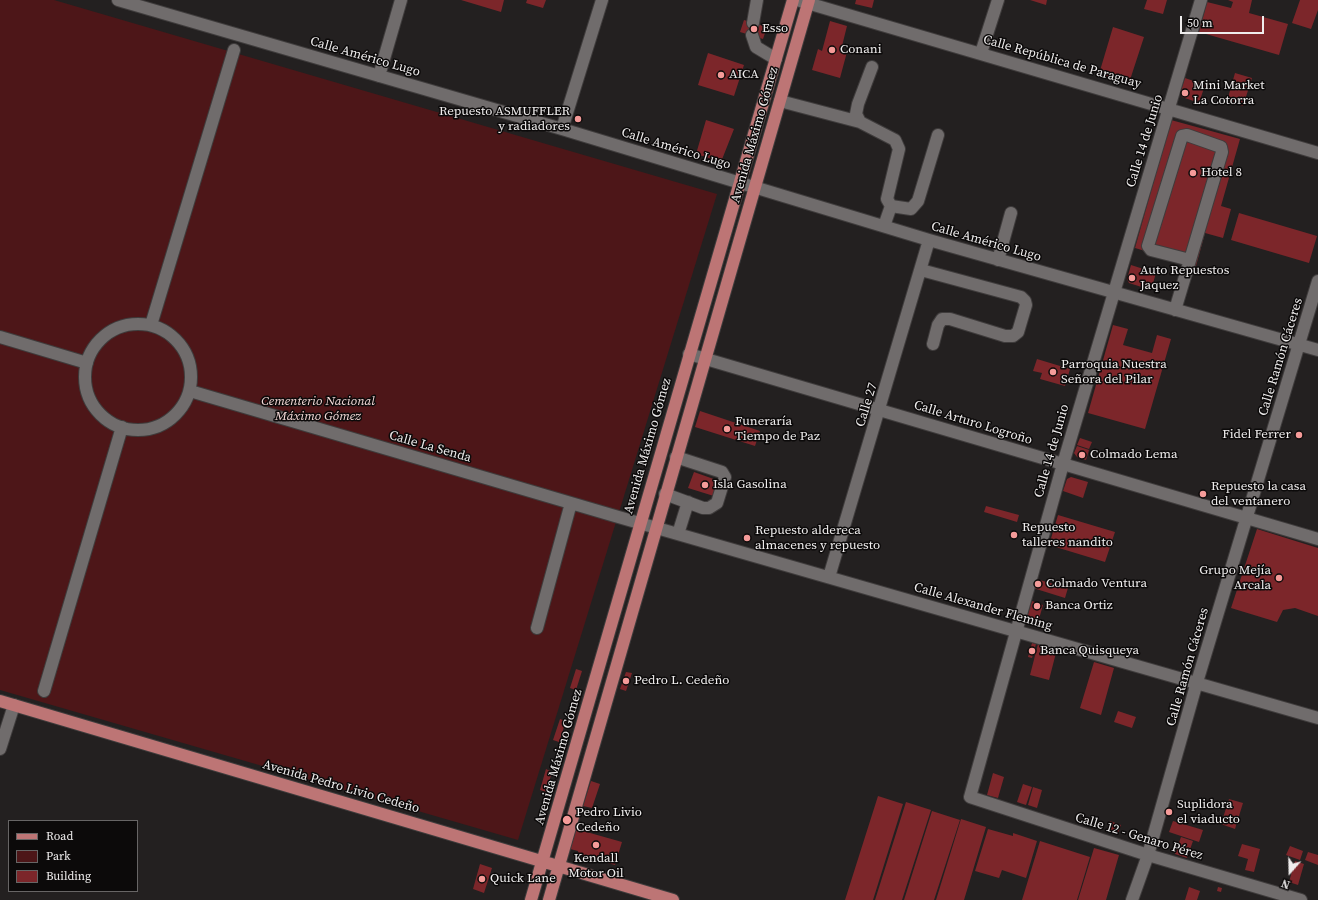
<!DOCTYPE html>
<html>
<head>
<meta charset="utf-8">
<style>
	body { margin:0 }
	#map { position:relative; width:1318px; height:900px; overflow:hidden; background:#232020; font-family:"Source Serif 4",serif }
	canvas { display:block }
	.legend { position:absolute; left:8px; top:820px; width:130px; height:72px; box-sizing:border-box; background:#0c0a0a; border:1px solid #676565; margin:0; padding:5px 7px; list-style:none; font-size:12px; color:#efeded }
	.legend li { display:flex; align-items:center; gap:8px; height:20px }
	.legend b { width:20px; border:1px solid #676565 }
	.north { position:absolute; left:1270px; top:852px; width:40px; height:40px; -webkit-text-stroke:3px #0c0a0a; paint-order:stroke; rotate:200deg; font-size:11px; font-weight:700; line-height:16px; text-align:center; color:#efeded }
	.north::after { content:''; display:block; margin:auto; width:14px; height:18px; background:#efeded; clip-path:polygon(50% 0,100% 100%,50% 72%,0 100%) }
	.scale { position:absolute; left:1180px; top:16px; width:84px; height:18px; box-sizing:border-box; border:2px solid #efeded; border-top:0; padding-left:5px; font-size:12px; line-height:14px; white-space:nowrap; color:#efeded; -webkit-text-stroke:3px #0c0a0a; paint-order:stroke }
</style>
</head>
<body>
<div id="map">
<canvas width="1318" height="900"></canvas>
<ul class="legend">
<li><b style="height:5px;background:#bd7575"></b>Road</li>
<li><b style="height:11px;background:#4d1618"></b>Park</li>
<li><b style="height:11px;background:#7c262a"></b>Building</li>
</ul>
<div class="north">N</div>
<div class="scale">50 m</div>
</div>
<script>
const context = document.querySelector('canvas').getContext('2d');
context.lineJoin = 'round';
function fill(path, color) { context.fillStyle = color; context.fill(path, 'evenodd'); }
const poly = rows => new Path2D(rows.map(r => 'M' + r).join(''));
function strokePath(path, color, width, dash) { context.strokeStyle = color; context.lineWidth = width; context.lineCap = dash ? 'butt' : 'round'; context.setLineDash(dash || []); context.stroke(path); }
function drawText(font, color, halo, rows, align = 'center') {
  context.font = font + ' "Source Serif 4",serif'; context.lineWidth = 3; context.setLineDash([]); context.textBaseline = 'middle'; context.strokeStyle = halo; context.fillStyle = color; for (const [text, x, y, turn = 0] of rows) {
    context.save(); context.translate(x, y); context.rotate((+turn || 0) * Math.PI / 180); context.textAlign = isNaN(turn) ? turn : align; if (halo) context.strokeText(text, 0, 0); context.fillText(text, 0, 0); context.restore();
  }
}
fill(poly([
	[0,0,54,0,717,194,518,840,0,690]
]), '#4d1618');
fill(poly([
	[461,0,504,0,501,12],
	[527,0,546,0,543,8,526,3],
	[856,0,874,0,872,8,855,4],
	[1030,0,1047,0,1046,5],
	[1147,0,1167,0,1163,14,1144,9],
	[1228,0,1252,0,1249,13,1288,24,1279,55,1199,32,1207,2,1231,8,1233,2],
	[1300,0,1318,0,1318,10,1311,29,1292,23],
	[744,20,767,27,763,39,740,32],
	[830,21,847,26,841,50,847,52,840,78,812,70,818,49,822,51],
	[1113,27,1144,37,1129,83,1099,74],
	[708,53,744,65,734,96,698,85],
	[1235,73,1252,78,1243,106,1227,101],
	[1185,78,1205,85,1199,103,1182,97,1180,93],
	[706,120,734,129,721,162,696,154],
	[1171,120,1240,139,1221,206,1231,209,1223,238,1205,233,1196,266,1135,248],
	[1239,213,1317,236,1309,263,1231,240],
	[1131,265,1156,273,1151,290,1129,283,1127,279],
	[1113,325,1128,329,1123,345,1152,353,1157,335,1171,339,1145,429,1088,413],
	[1037,359,1070,369,1065,386,1040,379,1042,373,1033,371],
	[700,411,760,431,755,446,695,427],
	[1080,438,1092,442,1089,449,1077,445],
	[1077,446,1089,450,1086,460,1077,457,1074,453],
	[694,472,722,482,717,497,688,488],
	[1071,477,1088,482,1083,498,1063,491,1067,479],
	[986,506,1019,515,1017,522,984,512],
	[1058,515,1115,532,1105,562,1049,545],
	[1257,529,1318,548,1318,616,1295,608,1283,610,1277,622,1231,608],
	[1036,579,1068,588,1065,598,1033,588],
	[1032,601,1043,605,1037,626,1027,623,1026,620],
	[1032,643,1036,644,1032,658,1028,657],
	[1038,644,1057,649,1049,680,1030,675],
	[1094,662,1114,668,1101,715,1080,708],
	[576,669,582,671,576,690,570,688],
	[626,672,632,673,626,691,620,689],
	[1118,711,1136,717,1132,728,1114,722],
	[560,719,566,721,559,742,553,740],
	[546,769,552,772,546,792,540,790],
	[993,773,1004,777,998,798,987,795],
	[591,781,600,784,592,808,583,806],
	[1023,784,1032,787,1026,805,1017,802],
	[1033,787,1042,790,1037,808,1028,805],
	[878,796,903,804,873,900,845,900],
	[1229,799,1243,803,1235,829,1221,824],
	[906,802,931,810,902,900,875,900],
	[932,811,960,820,934,900,904,900],
	[961,819,986,827,964,900,936,900],
	[1110,821,1121,825,1118,833,1107,830],
	[1173,821,1203,830,1199,842,1169,832],
	[576,829,622,842,615,865,579,855,578,851,570,849],
	[988,829,1013,836,1013,833,1037,841,1026,878,1002,870,999,878,975,871],
	[1181,837,1193,841,1187,858,1175,854],
	[1040,841,1090,857,1077,900,1022,900],
	[1242,844,1260,849,1254,872,1245,870,1248,859,1238,856],
	[1290,846,1303,851,1300,860,1286,855],
	[1094,848,1119,855,1106,900,1078,900],
	[1308,852,1318,855,1318,865,1305,860],
	[1295,861,1304,864,1298,885,1289,882],
	[480,864,492,868,484,893,473,889],
	[1189,887,1200,891,1197,900,1185,900],
	[1218,887,1222,888,1221,892,1217,891]
]), '#7c262a');
const minor = poly([
	[118,0,562,129,929,240,1318,350],
	[797,0,1318,153],
	[1201,0,1063,464,970,797,1148,855,1301,900],
	[753,23,757,0],
	[752,35,756,47,776,59],
	[981,53,998,0],
	[872,67,858,104,856,114,860,122,895,140,899,149,887,199,891,206,884,226],
	[379,76,401,0],
	[780,101,860,122],
	[562,129,602,0],
	[891,206,911,209,918,201,938,135],
	[998,260,1011,213],
	[921,270,1021,297,1025,301,1026,305,1018,332,1013,336,1005,336,950,319,942,319,938,325,933,344],
	[1175,310,1190,260,1222,152,1221,147,1187,135,1182,136,1148,246,1151,250,1190,260],
	'85 377a53 53 0 1 1 106 0a53 53 0 1 1-106 0Z',
	[151,325,234,50],
	[0,337,87,363],
	[689,354,1318,539],
	[190,391,615,516,1318,718],
	[665,494,703,508,709,508,717,503,725,477,722,472,676,457],
	[678,534,688,502],
	[829,577,929,240],
	[537,628,571,503],
	[44,691,122,427],
	[0,749,14,705],
	[1132,900,1148,855,1197,682,1318,281]
]);
const major = poly([
	[0,701,673,900],
	[531,900,793,0],
	[549,900,809,0]
]);
strokePath(minor, '#3f3c3c', 14);
strokePath(major, '#3f3c3c', 14);
strokePath(minor, '#706c6c', 12);
strokePath(major, '#bd7575', 12);
for (const [x, y, r, color] of [
	[754,29,4,"#f59b99"],
	[832,50,4,"#f59b99"],
	[721,75,4,"#f59b99"],
	[1185,93,4,"#f59b99"],
	[578,119,4,"#f59b99"],
	[1193,173,4,"#f59b99"],
	[1132,278,4,"#f59b99"],
	[1053,372,4,"#f59b99"],
	[727,429,4,"#f59b99"],
	[1299,435,4,"#f59b99"],
	[1082,455,4,"#f59b99"],
	[705,485,4,"#f59b99"],
	[1203,494,4,"#f59b99"],
	[1014,535,4,"#f59b99"],
	[747,538,4,"#f59b99"],
	[1279,578,4,"#f59b99"],
	[1038,584,4,"#f59b99"],
	[1037,606,4,"#f59b99"],
	[1032,651,4,"#f59b99"],
	[626,681,4,"#f59b99"],
	[1169,812,4,"#f59b99"],
	[567,820,5,"#f59b99"],
	[596,845,4,"#f59b99"],
	[482,879,4,"#f59b99"]
]) { const dot = new Path2D(); dot.arc(x, y, r, 0, 2 * Math.PI); context.fillStyle = color; context.fill(dot); strokePath(dot, '#0c0a0a', 1.5); }
drawText('13px', '#efeded', '#0c0a0a', [
	["Esso",762,29],
	["Conani",840,50],
	["AICA",729,75],
	["Mini Market",1193,86],
	["La Cotorra",1193,101],
	["Repuesto ASMUFFLER",570,112,"right"],
	["y radiadores",570,127,"right"],
	["Hotel 8",1201,173],
	["Auto Repuestos",1140,271],
	["Jaquez",1140,286],
	["Parroquia Nuestra",1061,365],
	["Señora del Pilar",1061,380],
	["Funeraría",735,422],
	["Tiempo de Paz",735,437],
	["Fidel Ferrer",1291,435,"right"],
	["Colmado Lema",1090,455],
	["Isla Gasolina",713,485],
	["Repuesto la casa",1211,487],
	["del ventanero",1211,502],
	["Repuesto",1022,528],
	["talleres nandito",1022,543],
	["Repuesto aldereca",755,531],
	["almacenes y repuesto",755,546],
	["Grupo Mejía",1271,571,"right"],
	["Arcala",1271,586,"right"],
	["Colmado Ventura",1046,584],
	["Banca Ortiz",1045,606],
	["Banca Quisqueya",1040,651],
	["Pedro L. Cedeño",634,681],
	["Suplidora",1177,805],
	["el viaducto",1177,820],
	["Pedro Livio",576,813],
	["Cedeño",576,828],
	["Kendall",596,859,"center"],
	["Motor Oil",596,874,"center"],
	["Quick Lane",490,879]
], 'left');
drawText('13px', '#efeded', '#0c0a0a', [
	["Calle Américo Lugo",365,57,16],
	["Calle República de Paraguay",1062,62,16],
	["Avenida Máximo Gómez",755,135,-74],
	["Calle 14 de Junio",1145,141,-73],
	["Calle Américo Lugo",676,149,17],
	["Calle Américo Lugo",986,242,16],
	["Calle Ramón Cáceres",1281,357,-73],
	["Calle 27",867,405,-73],
	["Calle Arturo Logroño",973,423,17],
	["Avenida Máximo Gómez",648,446,-74],
	["Calle La Senda",430,447,16],
	["Calle 14 de Junio",1052,451,-74],
	["Calle Alexander Fleming",983,607,16],
	["Calle Ramón Cáceres",1188,667,-74],
	["Avenida Máximo Gómez",559,757,-74],
	["Avenida Pedro Livio Cedeño",341,787,16],
	["Calle 12 - Genaro Pérez",1139,837,17]
]);
drawText('italic 13px', '#f6dbd9', '#0c0a0a', [
	["Cementerio Nacional",318,402],
	["Máximo Gómez",318,417]
]);
</script>
</body>
</html>
